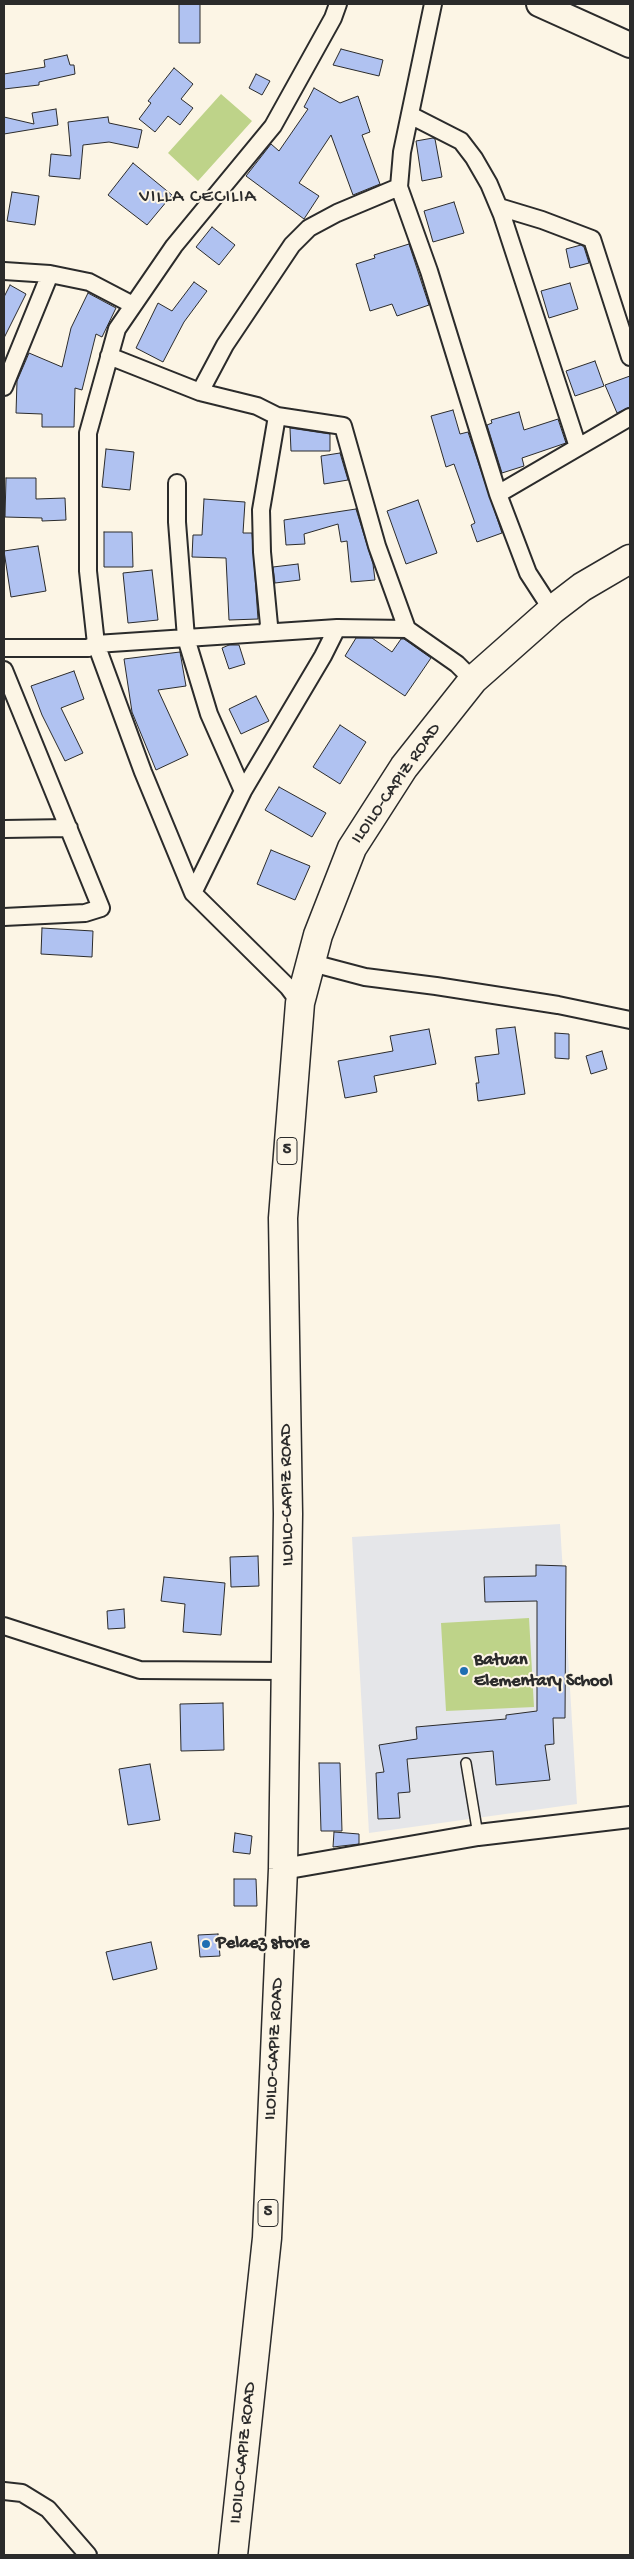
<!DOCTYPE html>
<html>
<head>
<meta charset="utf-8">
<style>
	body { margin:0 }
	#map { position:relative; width:634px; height:2559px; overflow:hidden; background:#fcf5e5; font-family:"Gochi Hand",sans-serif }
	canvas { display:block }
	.frame { position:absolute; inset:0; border:5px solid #2b2b2b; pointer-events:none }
</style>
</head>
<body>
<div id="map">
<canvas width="634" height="2559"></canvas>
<div class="frame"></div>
</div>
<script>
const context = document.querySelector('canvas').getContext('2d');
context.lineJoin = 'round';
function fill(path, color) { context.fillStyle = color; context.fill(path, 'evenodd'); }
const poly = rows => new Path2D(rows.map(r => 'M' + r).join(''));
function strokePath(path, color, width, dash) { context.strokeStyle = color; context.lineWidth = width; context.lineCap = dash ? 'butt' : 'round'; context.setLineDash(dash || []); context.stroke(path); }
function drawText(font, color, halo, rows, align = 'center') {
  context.font = font + ' "Gochi Hand",sans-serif'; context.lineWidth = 4; context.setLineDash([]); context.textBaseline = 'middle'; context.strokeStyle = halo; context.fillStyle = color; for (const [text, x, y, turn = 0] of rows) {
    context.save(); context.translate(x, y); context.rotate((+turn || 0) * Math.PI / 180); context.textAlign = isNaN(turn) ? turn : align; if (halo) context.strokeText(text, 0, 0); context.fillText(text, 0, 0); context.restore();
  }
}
fill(poly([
	[560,1524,577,1804,369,1833,352,1537]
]), '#e5e6e9');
fill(poly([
	[221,94,252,121,198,181,168,153],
	[529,1618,534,1707,446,1711,441,1623]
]), '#bed389');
const building = poly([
	[179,4,200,4,200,43,179,43,179,4],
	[341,49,383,60,379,76,333,65,341,49],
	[67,55,70,65,74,65,75,74,39,82,39,85,4,89,4,74,45,67,44,60,67,55],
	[174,68,193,84,181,99,193,108,180,125,168,116,155,132,139,119,151,103,148,101,174,68],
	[256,74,270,81,262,95,249,88,256,74],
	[314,88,340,103,358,96,370,132,362,135,380,184,353,195,331,135,299,183,319,196,304,219,246,176,271,144,279,151,308,109,304,107,314,88],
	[56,109,58,125,4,134,4,117,34,124,32,113,56,109],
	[108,117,109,123,142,130,138,148,109,142,83,145,80,179,49,176,51,154,71,156,68,122,108,117],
	[433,138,435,139,442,177,422,181,416,141,433,138],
	[133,163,172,195,147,225,108,195,133,163],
	[12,192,39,196,35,225,7,221,12,192],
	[454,202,464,233,433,242,424,211,454,202],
	[212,227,235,245,219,265,196,247,212,227],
	[409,244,429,305,397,316,392,304,370,311,356,264,375,258,374,255,409,244],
	[581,245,584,247,589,263,570,268,566,249,581,245],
	[194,282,207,291,184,322,163,362,136,348,158,303,172,311,194,282],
	[570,283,578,309,549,318,541,291,570,283],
	[10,285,26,294,4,338,4,297,10,285],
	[88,293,116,308,102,337,96,334,82,390,75,388,74,427,42,427,42,414,16,413,17,381,29,353,62,367,71,328,88,293],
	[595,361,604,386,575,396,566,371,595,361],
	[630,376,630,407,617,413,605,385,630,376],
	[453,410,460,434,468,432,502,533,477,542,471,525,475,523,454,464,446,467,431,416,453,410],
	[519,412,524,430,558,419,566,443,522,458,524,466,502,473,487,425,492,423,491,420,519,412],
	[290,428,330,434,330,451,291,451,290,428],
	[106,449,134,452,130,490,102,487,106,449],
	[340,453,348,480,324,484,321,456,340,453],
	[6,478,36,478,36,499,65,498,66,520,42,521,42,518,5,517,6,478],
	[204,499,245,502,243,533,252,533,258,619,229,620,226,558,192,557,193,535,202,535,204,499],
	[418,500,437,553,406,564,387,511,418,500],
	[356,509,373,564,375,580,351,582,347,541,341,542,338,524,304,534,305,544,286,545,284,520,356,509],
	[104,532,132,532,133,567,104,567,104,532],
	[38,546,46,591,11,597,4,551,38,546],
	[298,564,300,580,275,583,273,567,298,564],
	[152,570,158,620,128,623,123,573,152,570],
	[356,638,372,638,392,652,401,639,404,639,431,658,405,696,345,656,356,638],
	[229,645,239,645,245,664,229,669,222,648,229,645],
	[180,652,186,686,158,690,188,755,156,770,132,712,124,659,180,652],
	[74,671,84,699,61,708,83,753,65,761,42,715,31,686,74,671],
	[256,696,269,721,241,734,229,709,256,696],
	[340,725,366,742,340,784,313,767,340,725],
	[279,787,326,813,312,837,265,810,279,787],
	[271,850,310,866,295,900,257,884,271,850],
	[42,928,93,931,92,957,41,954,42,928],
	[515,1027,525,1094,478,1101,476,1083,479,1083,475,1057,499,1054,496,1029,515,1027],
	[429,1029,436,1064,374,1076,377,1092,345,1098,338,1061,393,1051,390,1036,429,1029],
	[555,1033,569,1034,569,1059,555,1058,555,1033],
	[602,1051,607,1069,591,1074,586,1056,602,1051],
	[258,1556,259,1586,231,1587,230,1557,258,1556],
	[536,1565,566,1566,565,1718,553,1718,554,1744,545,1745,550,1780,496,1785,493,1751,407,1759,410,1792,398,1793,400,1818,378,1819,376,1773,384,1772,379,1745,417,1739,416,1727,506,1719,506,1715,537,1711,537,1601,485,1602,484,1577,536,1576,536,1565],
	[164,1577,225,1583,221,1635,183,1632,185,1604,161,1601,164,1577],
	[124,1609,125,1628,108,1629,107,1611,124,1609],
	[223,1703,224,1750,181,1751,180,1704,223,1703],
	[319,1763,340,1763,342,1831,321,1831,319,1763],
	[150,1764,160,1820,128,1825,119,1769,150,1764],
	[334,1832,359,1834,359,1844,333,1847,334,1832],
	[235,1833,252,1836,250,1854,233,1852,235,1833],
	[234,1879,256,1879,257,1906,234,1906,234,1879],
	[218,1934,220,1956,200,1957,198,1935,218,1934],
	[151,1942,157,1969,113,1980,106,1952,151,1942]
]);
fill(building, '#b0c2f1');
strokePath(building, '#2b2b2b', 1);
const service = poly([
	[466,1763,478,1835]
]);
const minor = poly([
	[433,4,402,152,399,187,429,271,498,494,528,573,552,610],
	[410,115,461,141,474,158,489,184,502,215,578,447],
	[499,207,542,220,592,239,630,357],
	[4,271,50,274,89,282,133,305],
	[109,356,200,392,257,406,277,416,343,426,377,546,407,629],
	[4,387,50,274],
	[200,392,225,345,292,245,309,228,337,213,399,187],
	[177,483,177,522,186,638,209,714,243,791],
	[498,494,630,417],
	[266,632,269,625,262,552,261,510,277,416],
	[4,648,88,648,96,644,337,628,407,629,457,664,473,680],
	[4,670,101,908,85,913,4,917],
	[4,829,69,828],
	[193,893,243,791,323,656,337,628],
	[312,963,365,977,436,986,558,1005,630,1020],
	[300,1003,288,987,193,893,143,772,96,644,88,571,88,433,117,329,174,246,273,126,333,18,338,4],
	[4,1626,140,1670,285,1671],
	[4,2491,22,2493,48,2509,88,2555]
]);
const tertiary = poly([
	[283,1869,478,1835,630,1817]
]);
const secondary = poly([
	[539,4,630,45]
]);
const trunk = poly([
	[233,2555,267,2238,283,1869,288,1514,283,1218,300,1003,318,935,352,848,404,767,473,680,552,610,582,587,630,559]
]);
strokePath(service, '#2b2b2b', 12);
strokePath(minor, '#2b2b2b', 20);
strokePath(tertiary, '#2b2b2b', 24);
strokePath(secondary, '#2b2b2b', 28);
strokePath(trunk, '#2b2b2b', 31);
strokePath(service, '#fcf5e5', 9);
strokePath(minor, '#fcf5e5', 16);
strokePath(tertiary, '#fcf5e5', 20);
strokePath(secondary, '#fcf5e5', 24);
strokePath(trunk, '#fcf5e5', 28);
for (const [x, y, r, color] of [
	[464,1671,5,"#1f6fb2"],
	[206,1944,5,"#1f6fb2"]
]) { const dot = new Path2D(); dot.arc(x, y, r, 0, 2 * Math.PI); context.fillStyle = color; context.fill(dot); strokePath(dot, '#fcf5e5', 2); }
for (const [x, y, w] of [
	[287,1151,20],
	[268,2213,20]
]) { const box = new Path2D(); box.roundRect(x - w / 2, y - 13.5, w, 27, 4); context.fillStyle = '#fcf5e5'; context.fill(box); strokePath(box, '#2b2b2b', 1); }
drawText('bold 16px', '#2b2b2b', null, [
	["5",287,1151],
	["5",268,2213]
]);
drawText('18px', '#2b2b2b', '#fcf5e5', [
	["ILOILO-CAPIZ ROAD",397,784,-55],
	["ILOILO-CAPIZ ROAD",288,1495,-91],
	["ILOILO-CAPIZ ROAD",275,2049,-87],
	["ILOILO-CAPIZ ROAD",244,2453,-84]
]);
drawText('bold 18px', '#2b2b2b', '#fcf5e5', [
	["Batuan",474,1661],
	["Elementary School",474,1682],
	["Pelaez store",216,1944]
], 'left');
context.letterSpacing = '1px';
drawText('19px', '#2b2b2b', '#fcf5e5', [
	["VILLA CECILIA",198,198]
]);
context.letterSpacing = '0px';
</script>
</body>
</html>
